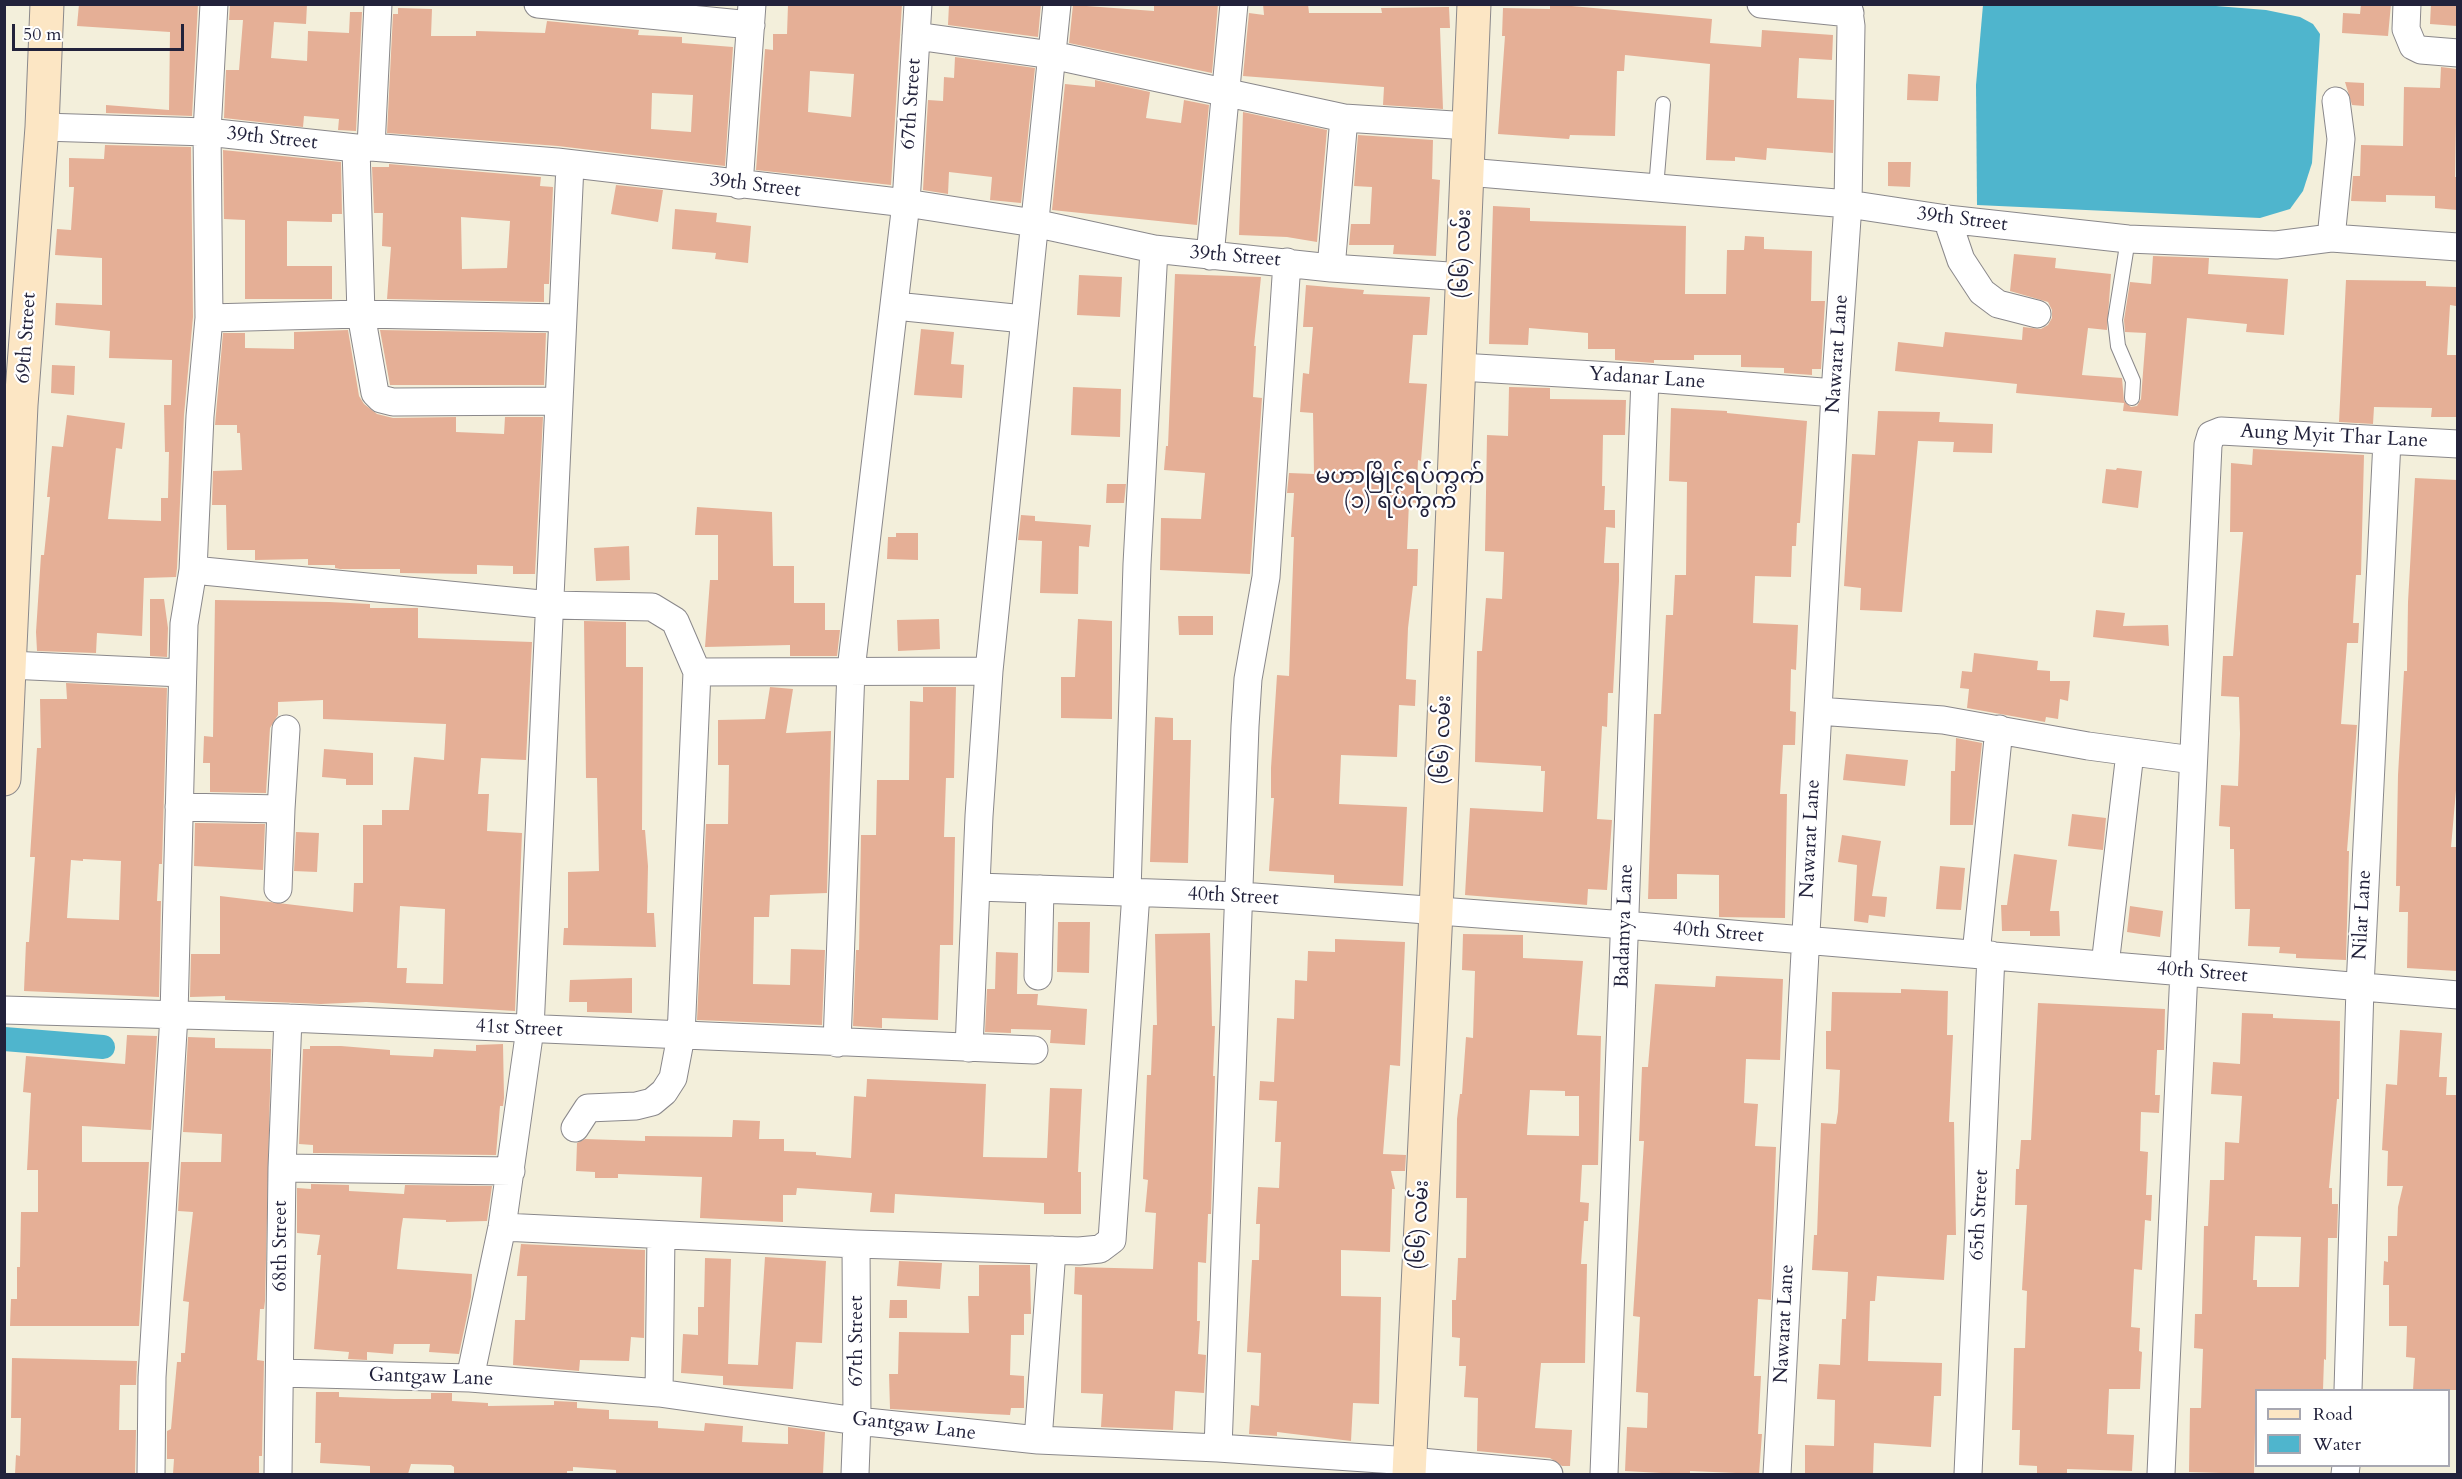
<!DOCTYPE html>
<html>
<head>
<meta charset="utf-8">
<style>
	body { margin:0 }
	#map { position:relative; width:2462px; height:1479px; overflow:hidden; background:#f3efdb; font-family:Cardo,serif }
	canvas { display:block }
	.frame { position:absolute; inset:0; border:6px solid #22223b; pointer-events:none }
	.legend { position:absolute; left:2255px; top:1389px; width:195px; height:78px; box-sizing:border-box; background:#fff; border:2px solid #a7a7b1; margin:0; padding:8px 10px; list-style:none; font-size:18px; color:#22223b }
	.legend li { display:flex; align-items:center; gap:12px; height:30px }
	.legend b { width:30px; border:2px solid #a7a7b1 }
	.scale { position:absolute; left:12px; top:24px; width:172px; height:27px; box-sizing:border-box; border:3px solid #22223b; border-top:0; padding-left:8px; font-size:18px; line-height:21px; white-space:nowrap; color:#22223b; -webkit-text-stroke:4px #fff; paint-order:stroke }
</style>
</head>
<body>
<div id="map">
<canvas width="2462" height="1479"></canvas>
<div class="frame"></div>
<ul class="legend">
<li><b style="height:8px;background:#fce6c4"></b>Road</li>
<li><b style="height:16px;background:#4fb5cd"></b>Water</li>
</ul>
<div class="scale">50 m</div>
</div>
<script>
const context = document.querySelector('canvas').getContext('2d');
context.lineJoin = 'round';
function fill(path, color) { context.fillStyle = color; context.fill(path, 'evenodd'); }
const poly = rows => new Path2D(rows.map(r => 'M' + r).join(''));
function strokePath(path, color, width, dash) { context.strokeStyle = color; context.lineWidth = width; context.lineCap = dash ? 'butt' : 'round'; context.setLineDash(dash || []); context.stroke(path); }
function drawText(font, color, halo, rows, align = 'center') {
  context.font = font + ' Cardo,"Noto Sans Myanmar",serif'; context.lineWidth = 4.5; context.setLineDash([]); context.textBaseline = 'middle'; context.strokeStyle = halo; context.fillStyle = color; for (const [text, x, y, turn = 0] of rows) {
    context.save(); context.translate(x, y); context.rotate((+turn || 0) * Math.PI / 180); context.textAlign = isNaN(turn) ? turn : align; if (halo) context.strokeText(text, 0, 0); context.fillText(text, 0, 0); context.restore();
  }
}
fill(poly([
	[2191,4,2266,10,2300,17,2313,24,2320,34,2312,163,2303,191,2290,209,2260,218,1977,205,1976,85,1983,5]
]), '#4fb5cd');
strokePath(poly([
	[4,1039,103,1047]
]), '#4fb5cd', 24);
fill(poly([
	[79,4,198,4,192,116,106,113,106,105,169,110,170,32,77,26],
	[230,4,307,4,306,24,274,22,271,58,307,61,308,31,349,33,350,12,362,12,356,131,338,130,339,119,304,116,303,127,224,118,226,70,239,70,243,20,229,20],
	[824,4,902,4,891,185,756,170,765,49,773,50,773,34,787,34,788,5],
	[810,71,854,74,851,117,808,112],
	[949,4,1041,4,1038,37,948,25],
	[1154,4,1218,4,1212,73,1069,43,1073,5,1154,11],
	[1263,4,1308,4,1309,13,1382,13,1381,8,1449,7,1450,28,1440,28,1443,109,1383,105,1384,87,1243,76,1249,13,1264,15],
	[1550,4,1712,19,1710,43,1761,47,1762,30,1833,35,1832,60,1799,58,1797,98,1834,100,1833,153,1767,148,1766,160,1735,157,1735,161,1706,160,1710,64,1625,55,1624,71,1617,71,1615,136,1570,135,1569,139,1498,134,1505,36,1502,36,1503,8,1550,9],
	[2361,4,2391,4,2388,36,2342,33,2343,13,2360,14],
	[2431,4,2457,4,2457,26,2430,24],
	[398,8,432,9,431,36,476,36,476,31,545,33,547,21,639,30,638,35,682,37,682,43,733,47,725,166,558,146,387,133,393,14,398,14],
	[652,93,693,95,691,132,651,129],
	[955,57,1035,68,1021,203,990,200,992,177,949,172,948,194,923,190,928,100,943,101,944,77,954,78],
	[2441,67,2457,69,2455,177,2457,177,2457,210,2435,208,2435,196,2386,195,2386,202,2351,201,2353,176,2360,176,2361,145,2403,146,2404,87,2440,88],
	[1908,74,1940,76,1938,101,1907,100],
	[1095,80,1150,92,1146,118,1181,123,1184,100,1209,105,1197,225,1052,210,1065,84,1095,87],
	[2345,82,2364,83,2364,106,2352,105],
	[1243,112,1327,130,1317,242,1287,237,1239,235],
	[1358,135,1433,140,1432,179,1440,180,1436,256,1393,254,1394,245,1349,245,1351,224,1370,224,1372,187,1354,186],
	[105,145,191,147,193,317,184,415,177,568,176,577,144,578,142,636,97,633,96,653,37,651,36,632,41,555,44,555,50,497,47,497,52,446,63,447,67,415,125,423,122,449,116,448,108,519,161,521,161,498,168,498,169,452,165,452,164,405,171,405,172,360,109,358,110,331,55,325,56,303,102,305,102,258,55,255,57,229,71,230,74,187,69,187,69,158,104,159],
	[223,150,341,162,342,214,332,214,332,222,287,221,287,266,332,266,332,299,245,299,245,220,224,219],
	[1888,162,1911,162,1910,187,1888,186],
	[389,164,541,177,540,186,553,187,549,284,544,284,544,302,387,299,391,247,382,246,383,213,374,213,372,167,389,167],
	[461,217,510,221,507,268,462,269],
	[616,185,663,190,658,222,611,214],
	[1493,206,1530,208,1530,221,1686,226,1685,294,1726,294,1727,250,1744,250,1745,236,1764,237,1764,249,1812,251,1811,301,1825,301,1821,369,1812,369,1812,375,1784,373,1784,368,1741,367,1741,355,1694,355,1694,360,1654,360,1654,363,1615,360,1615,349,1588,349,1588,333,1529,328,1528,345,1489,344],
	[675,209,717,213,716,222,751,226,748,263,715,259,716,253,672,249],
	[2014,254,2056,258,2055,268,2111,274,2107,330,2088,328,2082,375,2122,378,2124,401,2131,407,2137,406,2141,399,2146,333,2125,332,2124,320,2130,282,2151,284,2153,256,2209,258,2208,274,2288,279,2284,335,2246,332,2247,324,2187,318,2178,416,2123,411,2124,403,2016,393,2017,384,1895,371,1898,342,1943,347,1945,332,2022,340,2023,327,2041,329,2048,325,2052,318,2052,310,2048,302,2010,291],
	[1175,274,1261,277,1254,346,1256,346,1253,397,1262,398,1250,574,1160,570,1161,518,1201,519,1205,473,1164,470,1166,446,1168,446],
	[1079,275,1122,277,1120,317,1077,315],
	[2346,280,2426,281,2426,286,2456,287,2456,306,2450,305,2447,355,2457,355,2457,417,2431,417,2432,408,2374,407,2373,424,2339,422],
	[1306,285,1364,290,1363,294,1430,297,1427,335,1413,335,1409,383,1427,384,1421,461,1418,460,1416,503,1409,502,1407,549,1418,549,1417,586,1413,586,1408,628,1406,679,1416,680,1415,706,1399,705,1397,757,1341,755,1339,804,1407,807,1403,886,1334,883,1334,875,1269,871,1274,798,1271,798,1271,768,1277,675,1289,676,1294,537,1291,537,1294,493,1287,493,1289,473,1314,474,1313,413,1300,412,1303,373,1309,374,1313,327,1303,327],
	[921,329,954,332,951,364,964,365,962,398,914,395],
	[348,330,359,396,364,404,377,414,393,418,456,417,456,432,504,434,505,417,543,417,535,574,513,574,513,566,477,565,477,574,400,573,400,569,340,569,335,568,335,565,308,565,308,559,255,560,255,550,227,550,226,505,212,505,213,471,242,470,240,433,237,433,237,425,215,425,223,333,245,333,245,348,294,349,294,332],
	[380,330,546,333,544,385,390,385],
	[52,365,75,366,74,395,51,393],
	[1073,387,1121,389,1120,437,1071,435],
	[1509,387,1550,388,1550,399,1626,400,1625,435,1603,435,1602,486,1605,486,1604,510,1615,510,1615,528,1606,527,1604,563,1619,563,1619,581,1613,693,1608,693,1607,727,1602,726,1597,819,1612,820,1607,890,1588,889,1587,905,1465,895,1470,808,1543,812,1545,771,1541,771,1541,766,1475,762,1477,651,1482,651,1486,598,1502,599,1504,552,1485,551,1487,435,1508,436],
	[1671,408,1727,411,1727,413,1807,421,1800,523,1797,523,1796,546,1792,546,1791,577,1755,576,1753,623,1798,625,1796,670,1791,669,1790,711,1796,712,1795,745,1783,745,1780,794,1787,794,1785,918,1719,917,1719,875,1677,874,1677,899,1648,899,1654,714,1661,714,1666,615,1673,615,1675,575,1686,575,1687,482,1669,481],
	[1878,411,1940,412,1939,422,1993,424,1992,453,1953,452,1954,442,1918,441,1902,612,1860,610,1861,588,1844,586,1852,454,1875,455],
	[2253,449,2364,455,2361,575,2356,575,2353,623,2359,623,2358,643,2347,643,2341,724,2357,725,2347,851,2349,851,2346,960,2296,958,2296,954,2279,953,2280,947,2248,946,2250,909,2235,909,2234,849,2230,849,2230,827,2219,826,2221,785,2238,786,2240,734,2239,697,2221,696,2223,656,2233,656,2243,532,2230,532,2231,463,2252,465],
	[2117,468,2142,471,2138,508,2102,503,2106,469,2116,470],
	[2415,478,2457,480,2457,779,2451,847,2457,847,2457,971,2407,968,2408,912,2399,912,2400,886,2396,886,2398,775,2404,671,2407,671,2408,602],
	[1107,484,1126,484,1124,503,1106,503],
	[697,507,772,512,773,566,794,566,794,603,825,603,825,630,840,630,837,656,790,656,790,645,705,647,710,580,718,580,718,535,695,535],
	[1021,515,1035,516,1035,521,1091,525,1089,547,1079,546,1078,594,1040,593,1042,541,1018,540],
	[896,533,918,533,918,560,887,559,888,537,896,537],
	[629,546,630,580,596,581,594,548],
	[150,599,164,599,168,628,167,657,150,656],
	[215,600,329,602,370,604,370,608,418,608,418,638,532,642,526,760,481,758,478,794,489,794,487,831,522,833,515,1011,366,1002,321,1004,225,1000,225,996,190,997,191,954,220,954,220,896,353,912,354,883,363,883,363,825,382,825,382,810,409,810,414,757,444,760,446,724,323,719,323,700,278,702,278,715,270,728,266,793,210,792,210,763,203,763,204,736,213,737],
	[400,906,445,909,443,984,406,983,407,968,397,968],
	[2096,610,2125,613,2123,626,2168,625,2169,646,2093,637],
	[1178,616,1213,616,1213,635,1179,635],
	[939,619,940,649,898,651,897,620],
	[1078,619,1112,621,1112,719,1061,718,1061,677,1075,677],
	[584,621,626,622,626,667,643,667,642,830,645,830,648,866,647,913,654,913,656,947,563,945,564,928,568,928,568,872,599,871,597,778,586,778],
	[1974,653,2038,661,2037,670,2050,671,2050,681,2070,681,2068,701,2060,699,2058,719,2046,717,2045,722,1967,708,1969,689,1960,688,1962,671,1972,672],
	[66,683,167,688,162,864,159,864,157,901,161,901,159,997,24,991,26,942,29,942,35,857,30,857,37,748,41,748,40,699,67,699],
	[83,859,121,861,119,920,67,918,71,860,83,861],
	[770,687,793,689,786,733,831,731,827,893,770,895,769,917,754,917,753,984,790,985,791,949,825,950,822,1025,697,1020,706,824,728,824,729,765,718,765,718,720,765,719],
	[923,687,956,687,954,778,946,778,944,837,955,837,953,945,940,945,938,1020,882,1018,882,1028,853,1026,856,950,859,950,861,835,876,835,877,780,909,780,910,701,923,702],
	[1155,717,1173,718,1173,740,1191,740,1188,863,1150,862],
	[1956,738,1982,743,1973,825,1950,825,1951,771,1955,771],
	[324,749,373,753,373,785,346,785,346,779,322,777],
	[1846,754,1908,760,1905,786,1843,780],
	[2072,814,2106,818,2103,850,2068,846],
	[195,823,265,824,263,870,194,866],
	[296,832,319,833,317,872,294,871],
	[1842,835,1881,841,1872,896,1887,897,1885,917,1869,915,1868,923,1854,921,1857,865,1838,862],
	[2014,854,2057,860,2050,911,2059,911,2060,936,2030,936,2030,931,2002,931,2001,905,2007,905],
	[1940,866,1965,868,1961,910,1936,909],
	[2130,906,2163,911,2160,937,2127,932],
	[1058,922,1090,922,1089,973,1057,972],
	[1210,933,1212,1026,1215,1026,1213,1076,1215,1076,1211,1214,1208,1214,1206,1263,1198,1262,1197,1321,1200,1321,1198,1354,1206,1355,1204,1393,1175,1391,1173,1430,1101,1427,1103,1394,1081,1393,1082,1295,1074,1294,1075,1267,1153,1269,1156,1213,1145,1212,1148,1180,1143,1179,1147,1075,1151,1075,1153,1025,1157,1025,1155,934],
	[1463,934,1523,935,1523,958,1583,961,1577,1035,1601,1036,1598,1165,1582,1165,1580,1202,1589,1203,1588,1221,1584,1221,1581,1264,1587,1264,1585,1363,1541,1363,1535,1428,1572,1430,1570,1466,1562,1466,1550,1458,1477,1451,1478,1398,1464,1397,1466,1366,1459,1366,1460,1338,1452,1337,1452,1300,1456,1300,1458,1258,1466,1258,1467,1198,1456,1198,1457,1119,1460,1094,1462,1094,1466,1037,1473,1038,1475,971,1462,970],
	[1530,1090,1565,1091,1565,1096,1579,1096,1579,1136,1527,1135],
	[1335,939,1405,942,1400,1066,1390,1065,1383,1154,1406,1155,1405,1171,1391,1171,1395,1189,1392,1189,1390,1252,1341,1250,1341,1296,1381,1297,1379,1404,1353,1403,1351,1441,1277,1432,1277,1436,1249,1434,1251,1405,1259,1406,1261,1353,1247,1352,1252,1260,1259,1260,1260,1224,1256,1224,1258,1187,1279,1188,1281,1142,1275,1142,1277,1101,1259,1100,1260,1081,1274,1082,1277,1018,1294,1019,1295,980,1307,981,1308,951,1335,952],
	[996,952,1018,953,1017,994,1038,994,1037,1005,1087,1009,1085,1045,1050,1043,1051,1030,1011,1029,1011,1033,985,1032,987,989,995,989],
	[1716,976,1783,979,1780,1060,1746,1059,1744,1103,1758,1104,1755,1146,1776,1147,1771,1300,1758,1299,1754,1376,1761,1376,1758,1434,1762,1434,1759,1474,1690,1471,1690,1474,1680,1474,1625,1471,1627,1427,1647,1428,1648,1393,1636,1392,1640,1317,1633,1316,1644,1141,1639,1141,1642,1067,1648,1067,1655,984,1715,987],
	[632,978,632,1013,587,1012,587,1002,569,1002,570,980],
	[1901,989,1948,991,1947,1035,1953,1035,1949,1122,1954,1122,1956,1235,1947,1235,1944,1280,1877,1276,1875,1301,1870,1301,1868,1361,1942,1363,1941,1396,1934,1396,1931,1447,1874,1443,1873,1474,1805,1474,1805,1445,1834,1446,1835,1400,1817,1399,1819,1364,1840,1365,1842,1319,1846,1319,1848,1272,1812,1270,1814,1235,1817,1235,1821,1123,1836,1124,1838,1112,1840,1070,1826,1069,1826,1031,1831,1031,1832,992,1901,993],
	[2038,1003,2165,1009,2164,1050,2157,1050,2155,1095,2160,1095,2159,1113,2141,1112,2140,1151,2148,1152,2146,1195,2152,1195,2151,1221,2145,1220,2142,1270,2134,1269,2131,1327,2140,1328,2139,1351,2142,1352,2140,1389,2109,1389,2107,1434,2134,1435,2132,1471,2067,1469,2067,1474,2037,1474,2037,1466,2019,1465,2020,1430,2012,1430,2014,1348,2025,1348,2027,1291,2022,1290,2027,1205,2015,1205,2016,1169,2019,1169,2021,1140,2031,1140],
	[2242,1013,2273,1014,2273,1018,2340,1021,2339,1099,2337,1099,2329,1188,2332,1188,2332,1204,2338,1204,2337,1238,2328,1238,2326,1360,2324,1359,2323,1390,2256,1390,2254,1474,2189,1472,2190,1408,2201,1408,2203,1349,2194,1348,2195,1314,2202,1314,2204,1226,2208,1226,2210,1180,2224,1180,2225,1142,2239,1143,2242,1096,2211,1094,2213,1062,2240,1064],
	[2255,1236,2301,1237,2299,1287,2257,1287,2257,1280,2253,1280],
	[2400,1030,2442,1033,2439,1077,2447,1077,2446,1095,2457,1095,2457,1390,2413,1390,2415,1358,2406,1357,2407,1326,2389,1326,2389,1285,2383,1285,2384,1261,2388,1262,2388,1236,2397,1236,2398,1207,2403,1186,2387,1186,2388,1151,2382,1150,2386,1084,2397,1085],
	[127,1035,157,1036,151,1130,82,1126,82,1162,149,1162,139,1326,10,1326,11,1299,17,1299,17,1267,20,1267,21,1212,38,1212,38,1170,27,1170,31,1093,23,1092,26,1056,125,1064],
	[188,1037,215,1038,215,1048,271,1049,265,1301,264,1309,260,1309,257,1360,264,1361,262,1456,259,1456,259,1474,173,1474,174,1459,167,1459,167,1431,171,1429,177,1362,181,1362,181,1353,185,1353,189,1302,183,1301,193,1212,178,1211,181,1162,221,1162,222,1134,183,1132],
	[503,1044,504,1098,503,1106,500,1106,496,1155,313,1153,313,1145,299,1144,303,1049,310,1049,310,1046,341,1046,390,1050,390,1055,433,1057,434,1049,476,1051,476,1045],
	[867,1079,986,1084,983,1157,1047,1158,1050,1088,1082,1089,1078,1172,1081,1172,1081,1214,1044,1214,1044,1203,895,1194,894,1213,870,1212,872,1193,797,1188,796,1195,783,1195,783,1222,700,1218,702,1177,618,1174,618,1178,595,1178,595,1172,576,1171,577,1143,585,1139,645,1141,645,1136,732,1137,733,1120,760,1121,759,1139,784,1139,784,1151,816,1152,816,1155,851,1158,854,1096,866,1097],
	[311,1184,349,1185,349,1191,404,1194,405,1185,492,1186,487,1221,446,1222,446,1220,403,1218,401,1230,397,1269,472,1274,471,1297,459,1354,429,1352,430,1344,394,1344,393,1354,367,1352,367,1360,348,1359,349,1352,314,1349,321,1255,317,1255,320,1235,297,1233,297,1188,311,1189],
	[521,1244,645,1250,644,1338,631,1337,629,1361,580,1360,579,1371,513,1365,515,1320,525,1320,527,1276,517,1276],
	[765,1257,826,1261,822,1343,796,1342,793,1389,723,1385,723,1376,681,1373,683,1334,698,1335,698,1307,704,1307,705,1258,731,1259,728,1364,758,1365],
	[899,1261,942,1263,940,1289,897,1286],
	[979,1265,1030,1265,1031,1314,1024,1314,1024,1335,1011,1335,1010,1375,1024,1376,1024,1408,1011,1408,1010,1415,890,1409,889,1374,898,1374,899,1332,969,1333,968,1296,979,1296],
	[890,1300,907,1300,907,1318,889,1318],
	[12,1358,137,1361,136,1385,120,1385,119,1430,136,1430,135,1474,15,1474,16,1455,20,1456,21,1418,11,1418],
	[316,1392,339,1392,339,1397,394,1399,431,1399,431,1393,452,1393,452,1401,488,1403,488,1406,554,1405,554,1401,577,1402,577,1408,609,1410,609,1419,658,1421,658,1428,704,1431,705,1423,743,1426,742,1442,788,1444,788,1427,825,1432,823,1474,616,1474,616,1470,573,1467,573,1471,567,1471,567,1474,454,1474,454,1467,451,1465,411,1464,408,1474,370,1474,370,1466,320,1463,321,1443,315,1443]
]), '#e5af96');
const lane = poly([
	[1656,188,1663,104],
	[2128,239,2115,320,2118,346,2133,381,2132,398]
]);
const street = poly([
	[538,4,751,25],
	[1761,4,1850,13],
	[2407,4,2406,29,2413,46,2421,50,2458,53],
	[916,36,1052,55,1344,118,1469,126],
	[42,127,207,132,356,148,371,147,557,162,906,203,1034,223,1154,249,1331,268,1464,277],
	[371,147,378,4],
	[356,148,361,314,375,393,381,399,393,402,559,401],
	[1467,172,1848,204,1947,219,2128,239,2276,245,2331,238,2458,247],
	[739,185,752,4],
	[1947,219,1961,260,1982,292,1998,304,2037,314],
	[2331,238,2341,139,2336,101],
	[1210,256,1234,4],
	[1331,268,1344,118],
	[895,306,1024,319],
	[209,318,361,314,562,318],
	[1460,367,1645,378,1835,393],
	[193,570,551,605,652,607,675,621,697,672],
	[9,665,182,673],
	[1818,711,1943,720,2088,746,2193,760],
	[179,807,281,809,286,729],
	[977,887,1241,896,1625,925,2458,995],
	[278,889,281,809],
	[1127,892,1137,564,1154,249],
	[1976,954,1999,729],
	[2105,965,2130,753],
	[1038,976,1040,889],
	[4,1010,288,1018,1034,1050],
	[837,1043,851,670,906,203,918,4],
	[969,1048,979,816,989,671,1057,4],
	[575,1128,588,1108,636,1106,652,1102,664,1092,673,1078,681,1036,697,672,989,671],
	[282,1168,511,1171],
	[502,1227,856,1244,1079,1251,1100,1249,1112,1240,1136,893],
	[280,1373,470,1378,659,1393,857,1421,1038,1440,1218,1448,1410,1461,1549,1474],
	[470,1378,502,1227,530,1029,570,165],
	[2348,1390,2360,987,2387,441],
	[659,1393,661,1235],
	[1038,1440,1052,1250],
	[1218,1448,1245,726,1248,679,1266,577,1287,262],
	[151,1474,152,1377,174,1015,184,624,193,570,200,416,209,318,207,132,214,4],
	[278,1474,282,1168,288,1018],
	[855,1474,857,1421,856,1244],
	[1604,1474,1645,378],
	[1777,1474,1835,393,1848,204,1851,26,1848,4],
	[1968,1474,1991,955],
	[2161,1474,2208,445,2211,435,2221,431,2458,444],
	[2345,1474,2346,1466]
]);
const secondary = poly([
	[4,779,21,405,42,127,47,4],
	[1409,1474,1436,911,1474,4]
]);
strokePath(lane, '#8a888b', 16);
strokePath(street, '#8a888b', 29);
strokePath(secondary, '#8a888b', 35);
strokePath(lane, '#fff', 14);
strokePath(street, '#fff', 27);
strokePath(secondary, '#fce6c4', 33);
drawText('20px', '#22223b', '#fff', [
	["67th Street",912,104,-86],
	["39th Street",272,139,6],
	["39th Street",755,186,7],
	["39th Street",1962,220,7],
	["(၆၆) လမ်း",1464,254,-88],
	["39th Street",1235,257,5],
	["69th Street",27,338,-86],
	["Nawarat Lane",1838,354,-86],
	["Yadanar Lane",1647,379,4],
	["Aung Myit Thar Lane",2334,437,3],
	["(၆၆) လမ်း",1444,740,-88],
	["Nawarat Lane",1811,839,-87],
	["40th Street",1233,897,3],
	["Nilar Lane",2363,915,-87],
	["Badamya Lane",1625,926,-88],
	["40th Street",1718,933,5],
	["40th Street",2202,973,5],
	["41st Street",519,1029,3],
	["65th Street",1980,1215,-87],
	["(၆၆) လမ်း",1421,1225,-87],
	["68th Street",281,1246,-90],
	["Nawarat Lane",1785,1324,-87],
	["67th Street",857,1341,-90],
	["Gantgaw Lane",431,1378,2],
	["Gantgaw Lane",914,1427,7]
]);
drawText('22px', '#22223b', '#fff', [
	["မဟာမြိုင်ရပ်ကွက်",1400,478],
	["(၁) ရပ်ကွက်",1400,503]
]);
</script>
</body>
</html>
